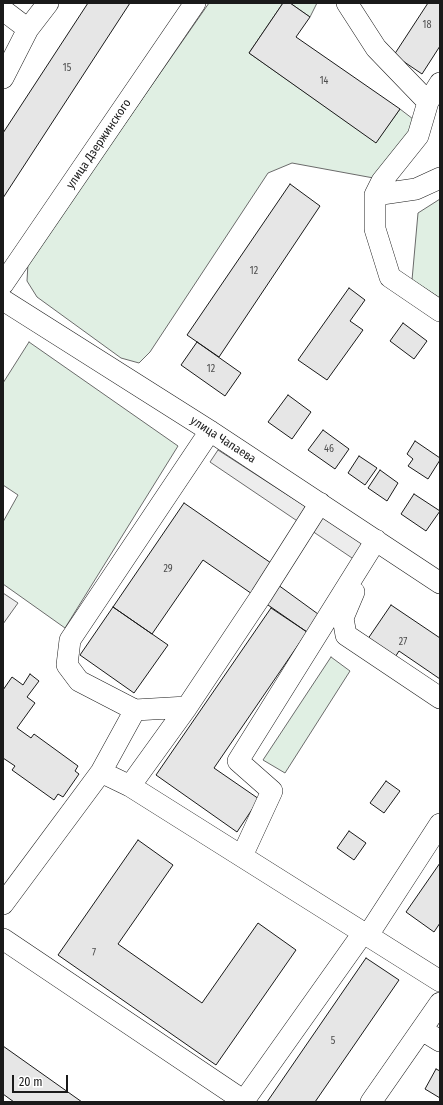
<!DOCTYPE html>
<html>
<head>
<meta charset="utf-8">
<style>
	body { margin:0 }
	#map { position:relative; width:443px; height:1105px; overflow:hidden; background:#fff; font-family:"Fira Sans Condensed",sans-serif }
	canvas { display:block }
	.frame { position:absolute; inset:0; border:4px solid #1a1a1a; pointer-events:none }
	.scale { position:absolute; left:12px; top:1075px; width:56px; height:18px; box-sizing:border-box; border:2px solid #1a1a1a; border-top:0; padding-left:5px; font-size:12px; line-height:14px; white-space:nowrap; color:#1a1a1a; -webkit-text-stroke:3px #fff; paint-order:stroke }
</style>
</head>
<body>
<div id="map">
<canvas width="443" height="1105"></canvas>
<div class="frame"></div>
<div class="scale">20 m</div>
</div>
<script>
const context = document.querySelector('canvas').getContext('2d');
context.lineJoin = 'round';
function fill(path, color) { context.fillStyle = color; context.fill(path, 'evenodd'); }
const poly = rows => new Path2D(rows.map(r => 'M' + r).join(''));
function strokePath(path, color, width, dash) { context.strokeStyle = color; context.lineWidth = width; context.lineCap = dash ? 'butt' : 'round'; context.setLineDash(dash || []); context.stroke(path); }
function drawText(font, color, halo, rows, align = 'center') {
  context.font = font + ' "Fira Sans Condensed",sans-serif'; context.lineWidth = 3; context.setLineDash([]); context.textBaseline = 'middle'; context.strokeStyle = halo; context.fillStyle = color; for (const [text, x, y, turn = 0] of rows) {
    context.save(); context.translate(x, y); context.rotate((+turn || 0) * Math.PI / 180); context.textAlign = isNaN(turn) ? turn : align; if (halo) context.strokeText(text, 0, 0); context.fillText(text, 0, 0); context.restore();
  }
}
const green = poly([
	[209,3,283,3,249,53,376,142,400,109,413,119,418,132,379,179,292,163,268,173,150,352,139,363,121,358,37,297,27,281,28,263,209,3],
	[290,3,317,3,310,17,290,3],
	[440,199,440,298,412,280,418,213,440,199],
	[29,342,178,446,65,628,3,584,3,522,18,495,3,485,3,383,29,342],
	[331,657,350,671,285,773,263,760,331,657]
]);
fill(green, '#e0efe3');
strokePath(green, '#6a6a6a', 1);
const parking = poly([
	[218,450,365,545,355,560,210,462,218,450],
	[3,593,18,603,3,624,3,593]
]);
fill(parking, '#ededed');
strokePath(parking, '#6a6a6a', 1);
const building = poly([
	[88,3,130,3,3,198,3,133,88,3],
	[283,3,290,3,310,17,296,37,400,109,376,143,249,53,283,3],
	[428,3,440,3,440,46,422,74,394,55,428,3],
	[290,184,320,206,219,357,187,335,290,184],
	[349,288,365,300,350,321,363,330,327,380,298,360,349,288],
	[403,323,427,341,414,359,390,341,403,323],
	[197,342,241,373,225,396,181,365,197,342],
	[288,395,311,412,292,439,268,422,288,395],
	[323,430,349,449,335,469,308,450,323,430],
	[415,441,440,458,440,460,428,479,408,466,413,459,407,454,415,441],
	[359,456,377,468,365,485,348,473,359,456],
	[380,470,398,483,387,501,368,488,380,470],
	[414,494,440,511,426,531,401,514,414,494],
	[184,503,271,563,263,574,318,614,307,632,203,560,152,634,113,607,184,503],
	[391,605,440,638,440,679,399,651,390,665,363,646,391,605],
	[113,607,168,645,134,693,80,655,113,607],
	[271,608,307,632,214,768,259,799,237,832,156,775,271,608],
	[30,674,39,681,27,697,35,703,17,728,31,738,34,734,78,766,75,771,79,774,63,797,58,794,54,800,12,770,15,766,3,758,3,690,12,677,23,685,30,674],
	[386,781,400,791,384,813,370,803,386,781],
	[349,831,366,843,354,860,337,848,349,831],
	[138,840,173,865,118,944,202,1003,258,923,296,950,216,1065,58,955,138,840],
	[440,863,440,923,434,932,406,912,440,863],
	[366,958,399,980,315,1102,267,1102,366,958],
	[3,1046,82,1102,14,1102,3,1094,3,1046],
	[436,1069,440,1071,440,1098,425,1089,436,1069]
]);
fill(building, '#e6e6e6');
strokePath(building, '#1a1a1a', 1);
const minor = poly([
	[347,3,376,48,428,102,418,136,382,181,375,195,375,229,390,277,440,311],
	[3,10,28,29],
	[3,78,28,29,48,3],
	[428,102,440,83],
	[375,195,416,189,440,178],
	[3,284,195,3],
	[3,300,210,431,440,583],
	[354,592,343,618,346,635,440,698],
	[135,710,187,707],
	[101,772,130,786,440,981],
	[130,786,187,707,261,596,320,503],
	[242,856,272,791,238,761,376,540],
	[3,904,101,772,135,710,79,681,67,665,70,640,210,431],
	[368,935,440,824],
	[3,939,244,1101],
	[422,1030,440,1041],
	[243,1102,363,933],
	[371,1102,440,1003]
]);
strokePath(minor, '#1a1a1a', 22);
strokePath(minor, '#fff', 21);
drawText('10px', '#4d4d4d', null, [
	["18",427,25],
	["15",67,68],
	["14",324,81],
	["12",254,271],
	["12",211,369],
	["46",329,449],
	["29",168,569],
	["27",403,642],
	["7",94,953],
	["5",333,1041]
]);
drawText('12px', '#1a1a1a', '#fff', [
	["улица Дзержинского",99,144,-56],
	["улица Чапаева",223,440,33]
]);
</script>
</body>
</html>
